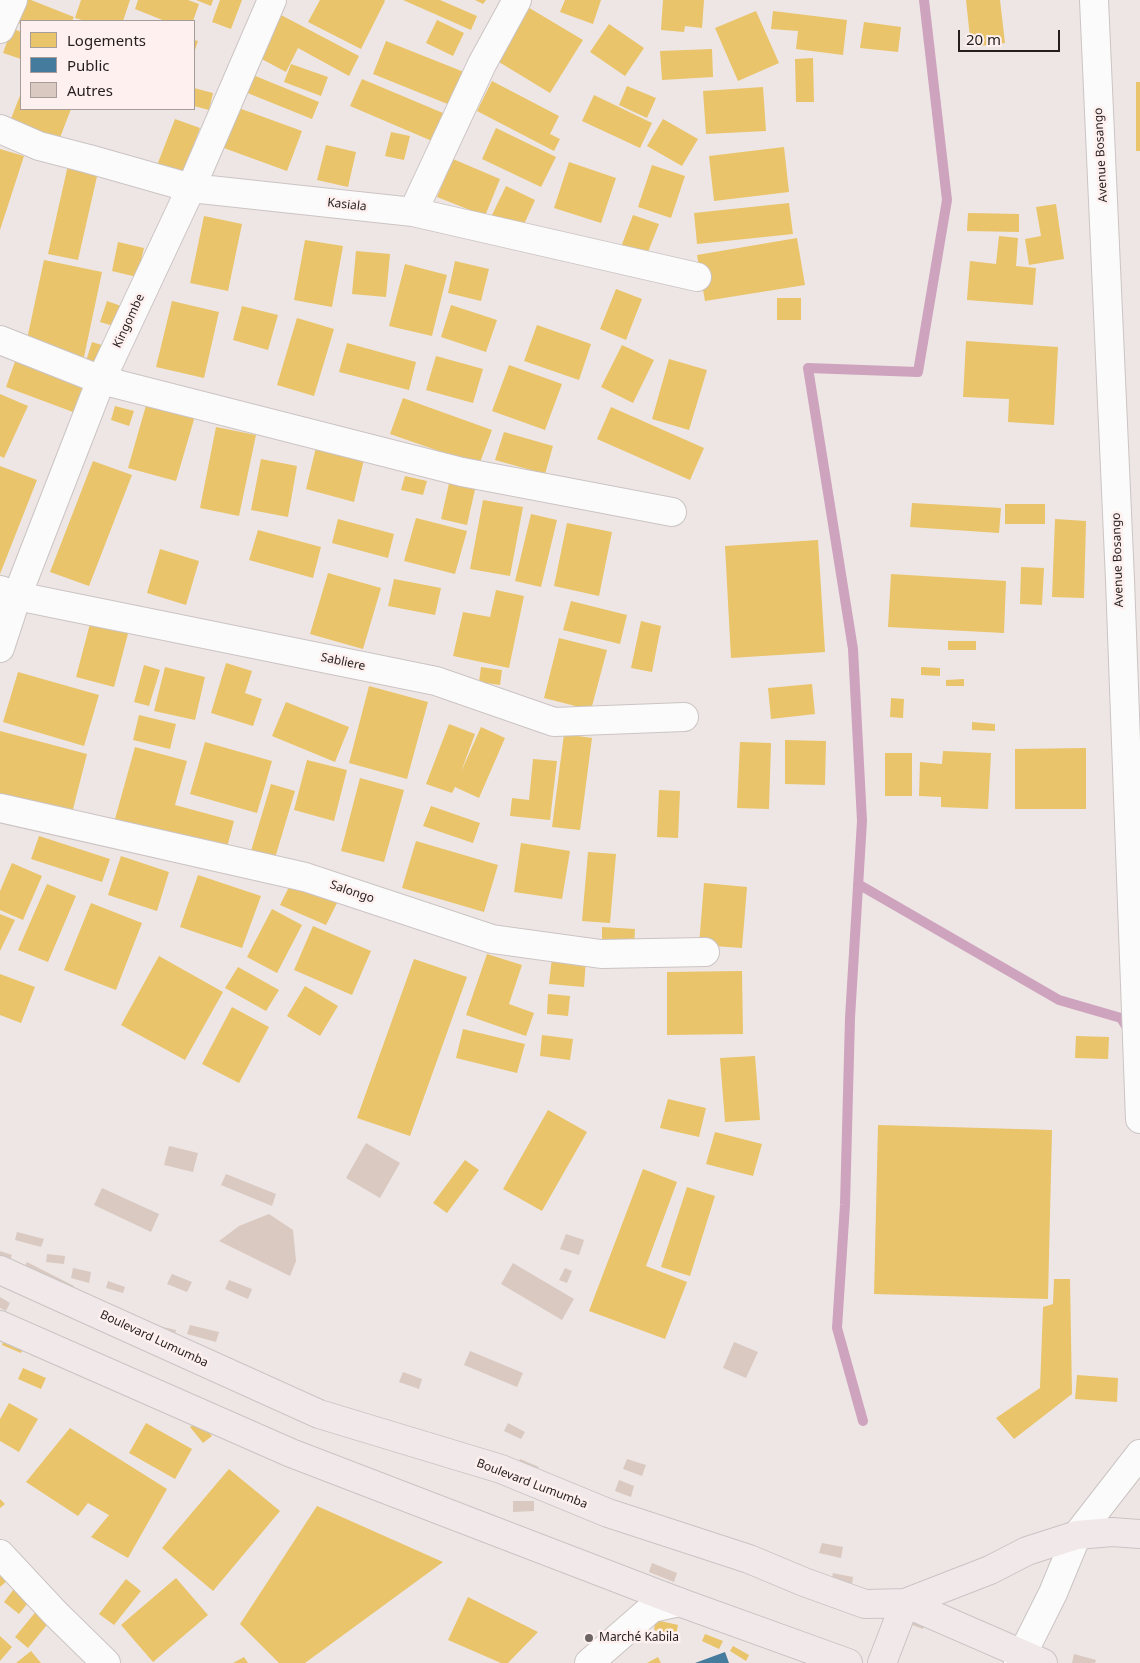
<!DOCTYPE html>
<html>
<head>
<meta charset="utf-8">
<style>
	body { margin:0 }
	#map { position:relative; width:1140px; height:1663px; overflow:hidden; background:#eee6e4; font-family:"Noto Sans",sans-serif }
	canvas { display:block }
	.legend { position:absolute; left:20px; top:20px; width:175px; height:90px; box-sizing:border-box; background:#fdf0ee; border:1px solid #a69c9a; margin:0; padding:6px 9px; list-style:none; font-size:15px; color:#241e1d }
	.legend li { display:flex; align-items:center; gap:10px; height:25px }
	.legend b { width:25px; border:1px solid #a69c9a }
	.scale { position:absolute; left:958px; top:30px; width:102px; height:22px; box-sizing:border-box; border:2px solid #241e1d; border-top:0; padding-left:6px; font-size:15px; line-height:18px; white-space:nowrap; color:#241e1d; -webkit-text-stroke:4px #fdf0ee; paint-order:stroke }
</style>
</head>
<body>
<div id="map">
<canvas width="1140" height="1663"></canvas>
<ul class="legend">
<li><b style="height:14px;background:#e9c46a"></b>Logements</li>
<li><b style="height:14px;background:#457b9d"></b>Public</li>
<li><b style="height:14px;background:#d9c9c1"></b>Autres</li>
</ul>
<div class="scale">20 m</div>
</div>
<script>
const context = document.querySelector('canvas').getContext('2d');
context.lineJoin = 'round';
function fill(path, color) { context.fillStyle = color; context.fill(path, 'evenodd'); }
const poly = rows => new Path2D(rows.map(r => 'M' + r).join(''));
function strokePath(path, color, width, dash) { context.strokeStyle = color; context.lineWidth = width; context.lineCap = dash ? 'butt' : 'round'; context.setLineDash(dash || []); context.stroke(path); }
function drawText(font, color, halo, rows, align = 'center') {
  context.font = font + ' "Noto Sans",sans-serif'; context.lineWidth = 5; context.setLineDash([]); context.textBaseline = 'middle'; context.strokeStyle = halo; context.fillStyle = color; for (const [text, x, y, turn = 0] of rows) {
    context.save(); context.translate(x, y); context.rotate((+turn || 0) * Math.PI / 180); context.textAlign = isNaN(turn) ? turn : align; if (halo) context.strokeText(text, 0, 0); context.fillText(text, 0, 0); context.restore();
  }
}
fill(poly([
	[23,0,31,0,74,17,72,21,21,21,21,24,15,22],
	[81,0,130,0,123,21,85,21,75,18],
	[138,0,188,0,199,4,193,21,165,21,135,9],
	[196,0,213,0,211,6],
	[220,0,242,0,231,29,212,22],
	[320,0,384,0,385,1,361,49,308,22],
	[403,0,440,0,477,16,471,30],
	[475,0,486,0,483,4],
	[565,0,601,0,593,24,560,12],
	[663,0,704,0,702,28,685,26,684,32,661,30],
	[966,0,1000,0,1005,43,971,47],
	[526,6,583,40,550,93,494,59],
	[756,11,779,63,738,81,715,28],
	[773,11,847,20,843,55,796,49,798,31,771,29],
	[281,15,359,56,349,76,298,48,286,72,258,57],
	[437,20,464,33,453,56,426,43],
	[864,22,901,27,898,52,860,48],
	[609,24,644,48,625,76,590,52],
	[12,28,21,32,21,59,3,53],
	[194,40,198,41,194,53],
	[386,41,469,74,455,107,373,74],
	[712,49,713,77,662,80,660,51],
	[813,58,814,102,796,102,795,59],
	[291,64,328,77,321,96,284,82],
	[253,75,319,102,312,119,245,92],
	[362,79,443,113,432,141,350,106],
	[492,81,559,116,550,134,560,139,554,151,477,111],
	[1136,82,1140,82,1140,151,1136,151],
	[627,86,656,98,647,118,619,105],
	[763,87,766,131,706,134,703,91],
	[194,88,213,93,209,110,194,106],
	[21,93,21,109,71,109,56,148,7,129],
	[594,95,652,123,640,148,582,121],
	[236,107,302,131,287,171,221,147],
	[175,119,200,128,182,177,156,168],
	[663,119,698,139,682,166,647,146],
	[496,128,556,157,541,187,482,159],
	[391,132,410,136,404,160,385,156],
	[326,145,356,152,348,187,317,180],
	[784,147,789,192,714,201,709,156],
	[0,149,24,156,0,230],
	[453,159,500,179,485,216,437,197],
	[569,162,616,178,601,223,554,208],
	[68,165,98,172,78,260,48,254],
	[652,165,685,176,671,218,638,207],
	[506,186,535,200,521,231,491,217],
	[789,203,793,234,697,244,694,213],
	[1056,204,1064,259,1029,265,1025,239,1041,236,1036,207],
	[968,213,1019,214,1019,232,967,231],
	[633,215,659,224,646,257,621,247],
	[204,216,242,224,228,291,190,283],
	[999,236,1018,238,1016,266,1036,268,1033,305,967,300,970,261,996,264],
	[797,238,805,285,705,301,697,255],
	[305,240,343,246,332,307,294,300],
	[118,242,144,248,137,277,112,271],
	[356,251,390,254,386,297,352,294],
	[44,260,102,272,84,357,26,344],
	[455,261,489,269,481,301,448,293],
	[405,264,447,275,432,336,389,326],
	[616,289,642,299,626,340,600,329],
	[777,298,801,298,801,320,777,320],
	[107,301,124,307,117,327,100,322],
	[172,301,219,312,204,378,156,367],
	[451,305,497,320,486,352,441,337],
	[242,306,278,315,268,350,233,340],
	[297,318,334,329,314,396,277,385],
	[537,325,591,344,579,380,524,361],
	[966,341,1058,347,1054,425,1008,422,1009,399,963,397],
	[92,342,105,346,99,365,86,361],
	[347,343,416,362,409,390,339,372],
	[622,345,654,360,633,403,601,387],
	[17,356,93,384,81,415,6,387],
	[436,356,483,369,473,403,426,390],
	[669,359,707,370,689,430,652,419],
	[509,365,562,384,545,430,492,411],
	[0,394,28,406,4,458,0,456],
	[403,398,492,430,479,465,390,434],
	[147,402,195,416,176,481,128,468],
	[115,406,134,411,129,426,111,420],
	[611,407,704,448,690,480,597,439],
	[216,427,256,435,239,516,200,508],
	[504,432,553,446,545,474,495,460],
	[317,443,365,455,354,502,306,489],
	[261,459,297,466,288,517,251,510],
	[93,461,132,475,89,586,50,572],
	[0,466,37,480,0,574],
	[405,476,427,481,423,495,401,490],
	[450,479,476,485,467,525,441,519],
	[483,500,523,507,510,576,470,569],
	[912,503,1001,508,999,533,910,527],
	[1005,504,1045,504,1045,524,1005,524],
	[531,514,557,520,541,587,515,581],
	[416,518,467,531,455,574,404,561],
	[338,519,394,534,388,558,332,543],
	[1055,519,1086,521,1084,598,1052,597],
	[567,523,612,532,599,596,554,586],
	[258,530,321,547,313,578,249,560],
	[818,540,825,652,731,658,725,546],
	[160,549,199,561,186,605,147,593],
	[1021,567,1044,568,1042,605,1020,604],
	[328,573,381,588,363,649,310,634],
	[891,574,1006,581,1004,633,888,627],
	[394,579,441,588,435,615,388,606],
	[496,590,524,596,509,668,453,656,463,612,490,617],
	[571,601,627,615,620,644,563,630],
	[92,616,130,626,114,687,76,677],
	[641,621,661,626,652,672,631,668],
	[559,638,607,650,591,710,544,698],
	[948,641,976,641,976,650,948,650],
	[226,663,252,671,245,693,262,699,253,726,211,713],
	[144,665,160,670,149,706,134,702],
	[165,667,205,677,195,720,154,711],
	[481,667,502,670,500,685,479,682],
	[921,667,940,668,940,676,921,675],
	[18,672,99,695,84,746,3,722],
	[964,679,964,686,946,686,946,680],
	[812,684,815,714,771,719,768,688],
	[369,686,428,702,407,779,349,763],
	[891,698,904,699,903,718,890,717],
	[286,702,349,727,335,762,272,736],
	[139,715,176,724,170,749,133,740],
	[972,722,995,724,995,731,972,730],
	[449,724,475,734,461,772,481,727,505,738,479,798,455,787,452,793,426,784],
	[0,731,87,754,71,817,0,798],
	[564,734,592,738,580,830,552,827],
	[785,740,826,741,825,785,785,784],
	[205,742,272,761,257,813,190,794],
	[740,742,771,743,769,809,737,808],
	[135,747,187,761,175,805,234,821,226,851,115,819],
	[1086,748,1086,809,1015,809,1015,749],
	[943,751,991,753,988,809,941,807,941,797,919,796,920,762,942,764],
	[885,753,912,753,912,796,885,796],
	[533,759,557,761,550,820,510,816,512,798,529,800],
	[307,760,347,770,334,821,294,810],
	[360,778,404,790,384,862,341,851],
	[271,784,295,791,275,858,251,851],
	[659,790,680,791,678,838,657,837],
	[431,806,480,823,473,843,423,826],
	[39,836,110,859,102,882,31,859],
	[416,841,498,865,484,912,402,888],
	[521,843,570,851,562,899,514,892],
	[588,852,616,854,610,923,582,921],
	[121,856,169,872,157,911,108,895],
	[12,863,42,876,23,920,0,910,0,891],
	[198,875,261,896,242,948,180,927],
	[291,883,337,903,326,925,280,905],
	[704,883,747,887,742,948,699,945],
	[47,884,76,896,48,962,18,950],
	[91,903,142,923,116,990,64,970],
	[272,909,302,925,277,973,247,957],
	[0,914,15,920,0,951],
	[313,926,371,951,352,995,294,970],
	[602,927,635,929,634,947,602,945],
	[487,954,522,965,509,1004,534,1013,526,1036,466,1015],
	[159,956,223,992,185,1060,121,1025],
	[552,957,586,960,584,987,549,984],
	[414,959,467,977,410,1136,357,1118],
	[238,967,279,990,266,1011,225,988],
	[742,971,743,1034,667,1035,667,972],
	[0,974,35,987,21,1023,0,1015],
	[305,986,338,1006,320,1036,287,1016],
	[548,994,570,996,568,1016,547,1014],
	[232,1007,269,1027,239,1083,202,1064],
	[463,1029,525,1044,517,1073,456,1058],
	[542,1035,573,1039,570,1060,540,1056],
	[1076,1036,1109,1037,1108,1059,1075,1058],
	[755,1056,760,1120,725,1122,720,1058],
	[668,1099,706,1108,699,1137,660,1128],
	[548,1110,587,1132,542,1211,503,1189],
	[878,1125,1052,1130,1048,1299,874,1294],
	[715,1132,762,1144,753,1176,706,1164],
	[465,1160,479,1170,447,1213,433,1203],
	[643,1169,677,1182,646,1266,687,1282,665,1339,589,1311],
	[687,1187,715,1196,690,1276,661,1267],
	[1054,1279,1070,1279,1072,1394,1014,1439,996,1418,1040,1388,1043,1307,1053,1304],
	[5,1335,25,1343,21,1353,2,1345],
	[23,1368,46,1378,41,1389,18,1379],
	[1077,1375,1118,1378,1117,1402,1075,1399],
	[9,1403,38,1419,19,1452,0,1441,0,1419],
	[199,1420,212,1436,203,1443,190,1427],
	[146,1423,192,1449,175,1479,129,1453],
	[70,1428,167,1489,128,1558,91,1537,109,1515,88,1503,78,1516,26,1482],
	[229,1469,280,1511,213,1591,162,1548],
	[0,1499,5,1504,0,1508],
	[317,1506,443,1562,305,1663,279,1663,240,1624],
	[0,1568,9,1579,0,1587],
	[176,1578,208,1615,153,1662,121,1625],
	[126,1579,141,1591,114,1625,99,1614],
	[17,1585,32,1598,19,1614,4,1602],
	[468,1597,538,1632,508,1663,501,1663,448,1640],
	[38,1609,51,1620,28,1648,15,1637],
	[656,1620,678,1625,676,1635,654,1630],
	[705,1634,723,1641,719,1649,702,1641],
	[0,1636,12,1647,0,1661],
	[733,1646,749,1655,746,1661,730,1651],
	[31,1651,41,1663,16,1663],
	[244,1657,248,1663,233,1663],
	[658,1657,661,1663,647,1663]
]), '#e9c46a');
fill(poly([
	[725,1652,729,1663,695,1663]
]), '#457b9d');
strokePath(poly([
	[858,884,1059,1000,1121,1018,1129,1031],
	[863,1421,837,1328,845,1205,850,1018,862,821,853,649,808,368,918,372,947,200,924,0]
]), '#cea3be', 10);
fill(poly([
	[366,1143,400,1163,380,1198,346,1178],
	[169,1146,198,1153,193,1172,164,1165],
	[226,1174,276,1194,272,1206,221,1185],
	[102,1188,159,1214,151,1232,94,1205],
	[269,1214,293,1230,296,1261,290,1276,219,1241,239,1226],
	[17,1232,44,1239,41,1247,15,1240],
	[566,1234,584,1240,579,1255,560,1249],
	[0,1251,12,1255,8,1266,0,1264],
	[47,1254,65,1256,64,1264,46,1262],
	[27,1262,74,1286,68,1297,21,1273],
	[513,1263,574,1299,562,1320,501,1284],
	[73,1268,91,1272,89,1283,71,1278],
	[565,1268,572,1271,567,1283,559,1280],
	[172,1274,192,1282,187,1292,167,1284],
	[229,1280,252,1289,248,1299,225,1289],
	[108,1281,125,1287,123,1293,106,1288],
	[0,1297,10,1303,6,1311,0,1308],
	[190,1325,219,1332,216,1342,187,1334],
	[159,1326,176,1330,174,1338,156,1334],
	[734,1342,758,1352,746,1378,723,1368],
	[470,1351,523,1373,517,1387,464,1365],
	[403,1372,422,1379,419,1389,399,1382],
	[508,1423,525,1432,521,1439,504,1431],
	[520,1459,539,1467,535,1475,517,1467],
	[627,1459,646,1465,642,1476,623,1469],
	[619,1480,634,1486,631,1497,615,1491],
	[513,1501,534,1501,534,1511,513,1512],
	[822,1543,843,1547,841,1558,819,1553],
	[652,1563,677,1573,674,1582,649,1572],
	[833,1573,853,1577,852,1585,831,1582],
	[927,1618,923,1629,903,1622],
	[1074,1654,1096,1660,1095,1663,1072,1663]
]), '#d9c9c1');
const minor = poly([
	[1094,0,1120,580,1140,1119],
	[0,29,13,0],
	[0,129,39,146,89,159,191,188,413,212,697,277],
	[413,212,482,64,517,0],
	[0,340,101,380,462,472,672,512],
	[0,590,17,596,436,681,554,722,684,717],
	[0,648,17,596,101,380,191,188,272,0],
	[0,808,305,877,492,939,601,954,705,952],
	[0,1554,56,1614,106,1663],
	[589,1663,652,1608,679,1602],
	[1018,1663,1053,1593,1077,1535,1140,1454]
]);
const trunk = poly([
	[0,1270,319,1414,501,1469,608,1513,749,1559,804,1582,865,1604,905,1603,1043,1663],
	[0,1325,291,1453,679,1602,848,1663],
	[882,1663,905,1603,990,1570,1027,1551,1077,1535,1112,1532,1140,1534]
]);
strokePath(minor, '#cbc4c4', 30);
strokePath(trunk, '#c9c5c4', 30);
strokePath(minor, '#fcfbfb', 28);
strokePath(trunk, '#f1e8ea', 28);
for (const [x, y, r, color] of [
	[589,1638,5,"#6b6463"]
]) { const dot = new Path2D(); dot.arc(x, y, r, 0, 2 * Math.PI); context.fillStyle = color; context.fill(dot); strokePath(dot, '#fdf0ee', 2); }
drawText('12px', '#241e1d', '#fdf0ee', [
	["Avenue Bosango",1101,155,-93],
	["Kasiala",347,205,6],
	["Kingombe",129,321,-65],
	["Avenue Bosango",1118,560,-92],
	["Sabliere",343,662,12],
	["Salongo",352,892,19],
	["Boulevard Lumumba",154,1339,25],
	["Boulevard Lumumba",532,1484,21]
]);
drawText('12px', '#241e1d', '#fdf0ee', [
	["Marché Kabila",599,1638]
], 'left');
</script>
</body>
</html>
